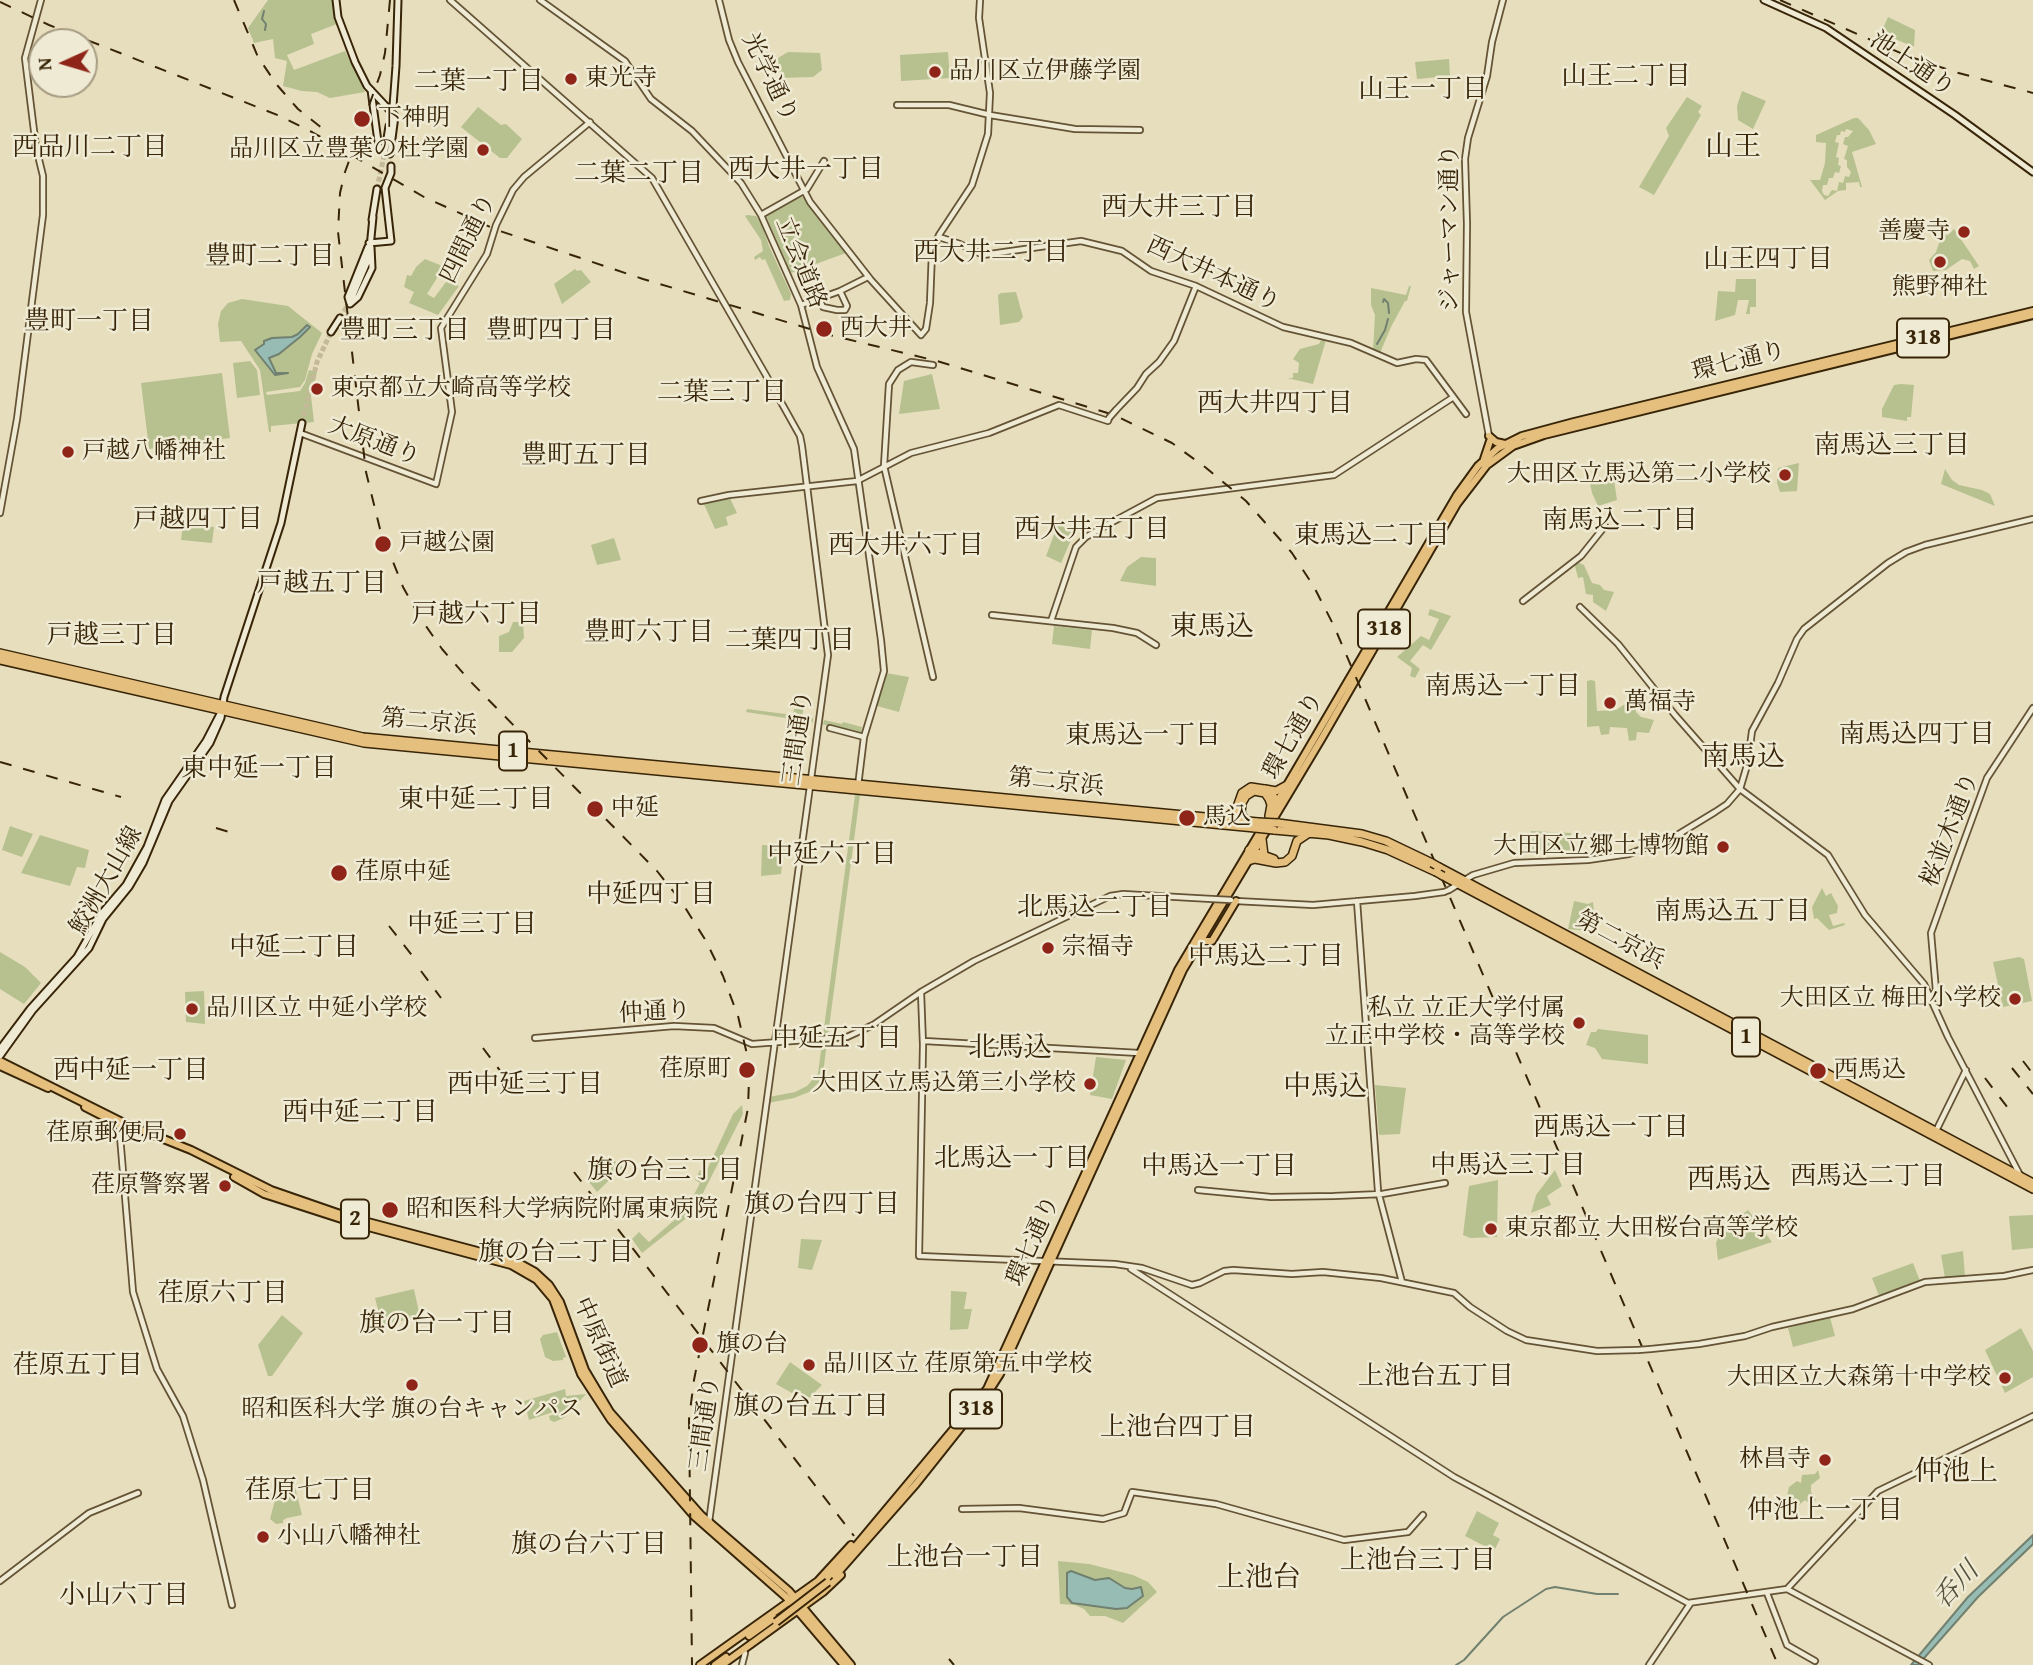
<!DOCTYPE html>
<html>
<head>
<meta charset="utf-8">
<style>
	body { margin:0 }
	#map { position:relative; width:2033px; height:1665px; overflow:hidden; background:#e7debd; font-family:"Gentium Book Plus",serif }
	canvas { display:block }
	.north { position:absolute; left:28px; top:28px; width:70px; height:70px; box-sizing:border-box; background:#efead4; border:2px solid #a69b82; border-radius:50%; rotate:266deg; font-size:19px; font-weight:700; line-height:28px; text-align:center; color:#382508 }
	.north::after { content:''; display:block; margin:auto; width:24px; height:32px; background:#8f2418; clip-path:polygon(50% 0,100% 100%,50% 72%,0 100%) }
</style>
</head>
<body>
<div id="map">
<canvas width="2033" height="1665"></canvas>
<div class="north">N</div>
</div>
<script>
const context = document.querySelector('canvas').getContext('2d');
context.lineJoin = 'round';
function fill(path, color) { context.fillStyle = color; context.fill(path, 'evenodd'); }
const poly = rows => new Path2D(rows.map(r => 'M' + r).join(''));
function strokePath(path, color, width, dash) { context.strokeStyle = color; context.lineWidth = width; context.lineCap = dash ? 'butt' : 'round'; context.setLineDash(dash || []); context.stroke(path); }
function drawText(font, color, halo, rows, align = 'center') {
  context.font = font + ' "Gentium Book Plus","Noto Serif JP",serif'; context.lineWidth = 5; context.setLineDash([]); context.textBaseline = 'middle'; context.strokeStyle = halo; context.fillStyle = color; for (const [text, x, y, turn = 0] of rows) {
    context.save(); context.translate(x, y); context.rotate((+turn || 0) * Math.PI / 180); context.textAlign = isNaN(turn) ? turn : align; if (halo) context.strokeText(text, 0, 0); context.fillText(text, 0, 0); context.restore();
  }
}
fill(poly([
	[268,0,333,0,337,24,311,34,314,44,287,55,294,70,345,51,365,92,330,98,317,92,302,91,283,86,287,61,275,58,273,39,254,43,248,28],
	[1888,17,1915,30,1914,47,1881,33],
	[788,52,820,53,822,70,813,77,780,78,778,58],
	[948,52,950,78,901,81,900,55],
	[1449,59,1450,76,1417,79,1415,62],
	[1742,91,1766,101,1753,129,1738,120,1737,106],
	[1687,97,1702,106,1698,112,1701,115,1654,195,1639,187,1669,136,1666,128],
	[478,107,501,125,506,124,522,139,507,158,500,158,461,127],
	[1854,118,1858,118,1869,130,1876,144,1852,152,1862,187,1860,187,1859,182,1846,183,1846,190,1838,191,1825,200,1810,180,1820,180,1825,163,1826,143,1816,142,1816,135],
	[1846,129,1853,131,1848,137,1845,137,1843,144,1848,146,1844,159,1847,160,1847,167,1851,172,1849,177,1845,176,1843,183,1839,182,1837,191,1832,190,1828,196,1824,195,1822,191,1823,185,1827,185,1829,178,1833,178,1835,172,1839,173,1841,166,1838,165,1839,158,1836,157,1839,143,1835,142,1837,135,1840,135,1841,131,1845,132],
	[797,197,803,197,846,253,791,273,765,214],
	[747,215,756,216,761,222,769,246,791,294,790,300,784,301,765,259,762,260,760,257,755,260,754,257,763,251,761,240,745,216],
	[1954,229,1979,266,1974,269,1970,261,1962,259,1946,270,1933,271,1929,260,1936,252,1942,234,1948,235],
	[425,259,450,269,447,275,440,273,427,294,434,298,446,282,459,286,438,315,409,303,414,292,404,287,407,275,411,276,416,267],
	[575,269,577,271,581,270,591,282,562,304,554,284],
	[1736,279,1756,279,1756,307,1750,307,1750,314,1746,314,1749,300,1738,300,1735,315,1715,321,1718,291,1735,292],
	[1409,286,1411,286,1407,301,1405,301,1391,327,1380,353,1373,350,1375,315,1371,305,1371,288,1406,295],
	[1016,292,1023,317,1019,322,1000,325,998,295,1001,293],
	[242,299,288,306,322,333,312,354,305,380,300,387,266,392,267,395,300,391,305,383,309,370,317,372,311,396,314,422,271,426,271,432,269,432,260,370,241,341,220,342,218,324,221,311,228,303],
	[1322,338,1326,340,1313,384,1287,378,1293,378,1293,373,1298,373,1299,363,1293,359,1300,349,1319,344],
	[250,361,257,370,260,395,237,398,233,363],
	[222,373,230,438,149,449,141,383],
	[932,374,940,409,899,414,904,381],
	[1901,384,1914,385,1911,417,1907,417,1907,421,1882,417,1882,409,1894,385],
	[1799,463,1797,491,1780,492,1777,483,1778,468],
	[1945,469,1952,480,1959,485,1982,490,1990,494,1995,506,1941,484],
	[1598,478,1614,480,1617,500,1598,506,1592,493,1589,479],
	[729,496,737,513,726,517,728,525,715,529,703,502],
	[183,524,214,527,212,543,181,540],
	[1058,524,1074,533,1061,563,1046,556],
	[614,538,621,560,597,565,591,545],
	[1141,557,1156,558,1156,586,1120,581,1127,567],
	[1577,562,1584,565,1592,583,1600,585,1604,590,1614,592,1606,611,1593,602,1593,595,1586,594,1583,577,1578,578,1575,566],
	[1430,609,1451,616,1431,650,1423,645,1410,661,1420,669,1415,678,1410,676,1412,668,1397,657,1421,636,1429,640,1439,619,1428,615],
	[513,622,523,622,524,638,512,652,499,652,499,636,509,632],
	[1054,626,1092,630,1090,649,1052,644],
	[886,673,909,677,899,712,877,706],
	[1591,680,1595,681,1597,711,1616,710,1628,702,1635,702,1636,712,1641,717,1654,720,1649,733,1637,732,1636,740,1629,741,1627,728,1610,727,1609,734,1601,735,1599,726,1587,727,1587,681],
	[800,705,804,706,802,716,813,718,813,722,823,724,824,720,842,724,843,722,862,727,861,733,812,722,746,712,747,709,793,715,794,709,799,709],
	[855,795,860,795,823,1073,820,1081,809,1092,794,1098,768,1103,769,1097,795,1092,807,1086,818,1073],
	[10,826,33,834,22,857,2,850],
	[1531,831,1571,833,1571,851,1531,850],
	[40,835,89,850,85,868,77,867,70,886,21,873],
	[762,845,784,846,781,874,761,876],
	[1822,888,1826,896,1831,893,1838,906,1837,913,1829,915,1833,926,1844,923,1845,925,1829,930,1817,918,1814,919,1812,907],
	[1574,901,1588,904,1593,902,1596,932,1568,929],
	[0,952,25,967,41,983,24,1004,0,989],
	[2019,957,2024,959,2032,1001,2003,1007,1993,962],
	[204,991,205,1024,186,1022,185,992],
	[1598,1029,1648,1035,1648,1064,1602,1059,1595,1048,1586,1045,1591,1032,1596,1032],
	[1096,1057,1126,1060,1112,1099,1090,1095],
	[1375,1085,1406,1088,1400,1134,1379,1135],
	[742,1105,743,1114,693,1213,642,1253,632,1239,639,1232,649,1242,686,1210,700,1183,695,1180,700,1170,706,1172,733,1114],
	[609,1157,623,1167,597,1192,586,1178],
	[1555,1170,1562,1186,1547,1196,1551,1205,1531,1213,1536,1195],
	[1498,1180,1497,1237,1470,1238,1463,1235,1469,1186],
	[1748,1210,1772,1242,1718,1260,1716,1243,1721,1231],
	[2033,1215,2033,1248,2012,1250,2009,1216],
	[801,1239,822,1240,812,1270,798,1268],
	[1963,1251,1965,1276,1945,1278,1941,1255],
	[1913,1263,1920,1281,1879,1296,1872,1278],
	[414,1289,420,1317,382,1325,375,1298],
	[951,1291,967,1292,964,1309,972,1309,968,1329,950,1330],
	[282,1315,303,1333,272,1376,268,1376,258,1345],
	[1830,1317,1835,1336,1793,1347,1788,1328],
	[2021,1328,2033,1351,2033,1377,2005,1393,1985,1350],
	[557,1332,566,1357,563,1358,563,1360,553,1361,545,1357,540,1339,543,1335],
	[790,1362,822,1385,806,1401,776,1384],
	[565,1389,566,1396,586,1394,564,1418,554,1422,550,1420,549,1416,556,1414,559,1410,529,1420,524,1401],
	[1818,1470,1820,1478,1811,1485,1811,1492,1816,1500,1811,1505,1805,1500,1794,1509,1787,1496,1789,1487,1797,1481,1801,1483,1802,1475,1815,1474],
	[295,1487,302,1515,287,1518,283,1520,283,1523,276,1524,270,1519,275,1500,281,1493],
	[1477,1511,1499,1523,1493,1535,1500,1539,1494,1551,1465,1536],
	[1058,1561,1089,1564,1133,1575,1148,1582,1157,1592,1123,1623,1105,1616,1090,1616,1084,1609,1075,1605,1060,1604]
]), '#b7c190');
const water = poly([
	[307,325,310,327,300,337,279,354,269,358,276,373,288,373,275,375,255,350,264,344,264,341,272,338,292,337,298,334,307,325],
	[2033,1535,2033,1544,1978,1597,1918,1665,1911,1665,1968,1597,2033,1535],
	[1071,1571,1095,1580,1109,1578,1125,1588,1132,1589,1141,1587,1143,1596,1127,1608,1116,1609,1072,1603,1067,1597,1067,1573,1071,1571]
]);
fill(water, '#97bcb4');
strokePath(water, '#71806f', 2);
strokePath(poly([
	[264,11,262,19,266,24,265,30],
	[1383,302,1384,299,1388,303,1389,313],
	[1377,344,1385,330,1388,319],
	[1456,1665,1464,1660,1503,1617,1546,1589,1555,1587,1597,1594,1618,1594]
]), '#71806f', 2);
strokePath(poly([
	[389,126,393,106],
	[377,189,385,151],
	[340,318,351,300],
	[302,423,317,362,331,332]
]), '#c4b999', 5, [5, 2.5]);
const tertiary = poly([
	[450,0,652,178,767,377,800,436,802,446,828,655,709,1522],
	[540,0,625,61,651,99,692,131,741,183,761,215,801,305,817,367,854,449,881,640,884,671,864,737,858,786],
	[719,0,729,40,738,62,810,202,871,280,921,335,926,329,930,303,932,252,939,235,972,185,988,134,990,93,979,18,980,0],
	[897,105,949,105,990,115,1075,129,1140,130],
	[761,215,807,189,824,161],
	[939,237,960,244,983,255,1081,241,1122,251,1151,271,1196,286,1283,327,1351,343,1397,363,1416,359,1426,360,1466,414],
	[819,299,823,307,837,310,845,310,847,306,840,291],
	[801,305,840,291,868,277],
	[933,365,911,362,898,370,889,384,884,466,933,677],
	[1116,410,1137,388,1146,374,1159,362,1174,341,1196,286],
	[300,433,436,484,452,412,441,328,487,254,496,225,513,190,524,177,590,122],
	[1489,436,1466,312,1467,224,1465,159,1468,138,1487,76,1492,42,1503,0],
	[701,501,729,495,857,481,911,453,989,433,1059,405,1108,421,1109,418],
	[0,513,17,419,43,215,43,176,36,147,25,58,41,0],
	[1523,601,1581,556,1605,526],
	[1580,607,1618,644,1675,715,1740,789,1828,855,1865,915,1924,984,1948,1037,2020,1175],
	[992,615,1113,628,1137,633,1156,645],
	[1051,621,1076,547,1086,537,1105,526,1157,498,1334,475,1452,398],
	[830,728,864,737],
	[1449,890,1473,875,1514,863,1588,860,1629,854,1674,837,1715,812,1727,804,1740,789,1748,762,1752,731,1778,683,1797,639,1804,629,1888,563,1906,552,1925,545,2033,519],
	[1236,901,1313,905,1415,896,1444,892],
	[1357,901,1378,1191,1402,1282],
	[921,992,923,1045,919,1256,1115,1264,1142,1268,1192,1285,1200,1283,1224,1271,1233,1270,1292,1274,1323,1272,1381,1278,1454,1293,1470,1307,1507,1331,1526,1340,1597,1351,1638,1350],
	[1930,997,1936,991,1931,933,1957,860,1987,778,2033,708],
	[535,1038,674,1026,714,1028,752,1044,847,1037,873,1025,921,992,974,961,1110,896,1123,894,1212,899],
	[924,1041,1139,1053],
	[119,1124,133,1292,157,1369,183,1416,203,1480,232,1605],
	[1936,1131,1966,1070],
	[1198,1190,1271,1197,1334,1196,1382,1194,1445,1183],
	[1131,1269,1454,1477,1688,1603,1787,1589,1929,1665],
	[1651,1349,1699,1344,1745,1336,1772,1327,1853,1309,1925,1282,2004,1276,2033,1270],
	[962,1509,1019,1508,1103,1519,1124,1513,1132,1492,1216,1504,1344,1540,1408,1532,1423,1515],
	[0,1581,89,1513,138,1493],
	[1787,1589,1878,1491,2033,1416],
	[1767,1593,1787,1645,1815,1661],
	[742,1665,745,1653,743,1650],
	[1649,1665,1690,1604]
]);
const secondary = poly([
	[336,0,338,17,355,62,367,86,395,116,390,154],
	[1764,0,1826,28,1955,115,2033,172],
	[371,90,379,149],
	[393,106,396,66,398,0],
	[385,151,389,126],
	[372,220,377,189],
	[369,243,391,241,385,188,391,173,391,166],
	[368,247,348,297,350,304,358,297,372,268,371,247],
	[351,300,369,258,373,217],
	[331,332,340,318],
	[0,1049,30,1009,77,957,102,913,126,885,147,847,165,800,206,741,221,712],
	[0,1056,33,1010,89,948,103,919,129,887,143,863,169,801,210,743,221,718,224,697,281,523,302,423]
]);
const primary = poly([
	[1489,436,1496,442,1505,444],
	[1484,459,1490,441],
	[1270,814,1457,495,1478,466,1498,448,1522,436,1574,422,2033,311],
	[1200,941,1212,941,1236,901],
	[0,1061,126,1124,191,1150,271,1190,349,1217,515,1261,535,1272,549,1285,560,1302,585,1370,610,1412,701,1515,789,1591,851,1665],
	[0,1066,48,1088],
	[85,1107,126,1128],
	[234,1177,264,1194,357,1224,511,1265,537,1280,553,1299,581,1374,611,1420,694,1516,786,1597,844,1665],
	[984,1399,1000,1374,1183,970,1322,738,1457,504,1487,465,1513,446,1544,435,2033,315],
	[835,1576,916,1484,970,1416],
	[826,1579,845,1559,987,1389,1178,970,1263,827],
	[749,1636,774,1618],
	[700,1665,818,1581,851,1545],
	[715,1665,726,1657],
	[722,1665,823,1592,841,1575]
]);
const trunk = poly([
	[0,653,363,737,1258,822],
	[0,660,364,743,1255,828],
	[1265,789,1276,791,1289,784],
	[1226,818,1236,810,1242,793,1251,787,1264,789,1278,801],
	[1245,820,1241,813,1242,803,1246,796,1254,791,1265,793,1269,799,1271,805,1269,816],
	[1278,823,1362,834,1386,841,1432,863],
	[1274,830,1329,835,1362,842,1388,850,1436,872],
	[1262,839,1264,855],
	[1249,850,1274,859],
	[1248,861,1255,859,1276,863,1285,862,1292,856,1297,841,1309,833],
	[1439,867,2033,1183],
	[1443,876,2033,1189]
]);
strokePath(tertiary, '#645335', 8);
strokePath(secondary, '#382508', 9);
strokePath(primary, '#382508', 10);
strokePath(trunk, '#382508', 10);
strokePath(tertiary, '#efead4', 4.5);
strokePath(secondary, '#efead4', 5);
strokePath(primary, '#e4bf7e', 6);
strokePath(trunk, '#e4bf7e', 7);
strokePath(poly([
	[234,0,258,57,277,85,298,109,327,132],
	[390,0,385,53,380,75,345,172,340,193,338,232,366,472,380,529,403,587,421,619,442,649,470,681,657,871,681,901,706,941,723,976,738,1016,746,1050,749,1080,748,1108,694,1380,689,1419,692,1665],
	[1780,0,1905,55,1955,72,2033,93],
	[0,2,49,25,280,116,312,132,424,197,497,230,643,279,830,335,937,361,1114,415,1172,443,1205,467,1246,501,1292,553,1314,587,1334,626,1778,1665],
	[0,762,121,797],
	[216,828,236,834],
	[389,926,418,963],
	[421,971,441,998],
	[483,1048,513,1088],
	[2023,1061,2033,1074],
	[2012,1068,2033,1094],
	[1985,1078,2008,1108],
	[574,1172,854,1536],
	[949,1659,954,1665]
]), '#382508', 2, [12, 12]);
const tertiaryBridge = poly([
	[1109,418,1116,410],
	[1444,892,1449,890],
	[1212,899,1231,900],
	[1638,1350,1651,1349]
]);
const primaryBridge = poly([
	[776,1622,828,1582]
]);
const trunkBridge = poly([
	[1258,822,1278,823],
	[1255,828,1274,830],
	[1432,863,1439,867],
	[1436,872,1443,876]
]);
strokePath(tertiaryBridge, '#645335', 8, []);
strokePath(primaryBridge, '#382508', 10, []);
strokePath(trunkBridge, '#382508', 10, []);
strokePath(tertiaryBridge, '#efead4', 4.5);
strokePath(primaryBridge, '#e4bf7e', 6);
strokePath(trunkBridge, '#e4bf7e', 7);
for (const [x, y, r, color] of [
	[935,72,7,"#8f2418"],
	[571,79,7,"#8f2418"],
	[362,119,9,"#8f2418"],
	[483,150,7,"#8f2418"],
	[1964,232,7,"#8f2418"],
	[1940,262,7,"#8f2418"],
	[824,329,9,"#8f2418"],
	[317,389,7,"#8f2418"],
	[68,452,7,"#8f2418"],
	[1785,475,7,"#8f2418"],
	[383,544,9,"#8f2418"],
	[1610,703,7,"#8f2418"],
	[595,809,9,"#8f2418"],
	[1187,818,9,"#8f2418"],
	[1723,847,7,"#8f2418"],
	[339,873,9,"#8f2418"],
	[1048,948,7,"#8f2418"],
	[2015,999,7,"#8f2418"],
	[192,1009,7,"#8f2418"],
	[1579,1023,7,"#8f2418"],
	[747,1070,9,"#8f2418"],
	[1818,1071,9,"#8f2418"],
	[1090,1084,7,"#8f2418"],
	[180,1134,7,"#8f2418"],
	[225,1186,7,"#8f2418"],
	[390,1210,9,"#8f2418"],
	[1491,1229,7,"#8f2418"],
	[700,1345,9,"#8f2418"],
	[809,1365,7,"#8f2418"],
	[2005,1378,7,"#8f2418"],
	[412,1385,7,"#8f2418"],
	[1825,1460,7,"#8f2418"],
	[263,1537,7,"#8f2418"]
]) { const dot = new Path2D(); dot.arc(x, y, r, 0, 2 * Math.PI); context.fillStyle = color; context.fill(dot); strokePath(dot, '#efead4', 2.5); }
for (const [x, y, w] of [
	[1923,338,52],
	[1384,629,52],
	[513,751,28],
	[1746,1037,28],
	[355,1219,28],
	[976,1409,52]
]) { const box = new Path2D(); box.roundRect(x - w / 2, y - 19.5, w, 39, 5); context.fillStyle = '#efead4'; context.fill(box); strokePath(box, '#382508', 2); }
drawText('bold 23px', '#382508', null, [
	["318",1923,338],
	["318",1384,629],
	["1",513,751],
	["1",1746,1037],
	["2",355,1219],
	["318",976,1409]
]);
drawText('24px', '#382508', '#efead4', [
	["池上通り",1912,65,34],
	["光学通り",769,78,64],
	["ジャーマン通り",1451,228,-90],
	["四間通り",469,239,-64],
	["立会道路",800,263,68],
	["西大井本通り",1213,275,25],
	["環七通り",1739,362,-14],
	["大原通り",374,442,21],
	["第二京浜",429,723,5],
	["環七通り",1294,736,-60],
	["三間通り",799,738,-82],
	["第二京浜",1056,783,6],
	["桜並木通り",1951,830,-69],
	["鮫洲大山線",107,881,-60],
	["第二京浜",1620,941,28],
	["仲通り",655,1013,-3],
	["環七通り",1034,1241,-66],
	["中原街道",599,1343,66],
	["三間通り",706,1424,-82]
]);
drawText('24px', '#382508', '#efead4', [
	["品川区立伊藤学園",949,72],
	["東光寺",585,79],
	["下神明",378,119],
	["品川区立豊葉の杜学園",469,150,"right"],
	["善慶寺",1950,232,"right"],
	["熊野神社",1940,288,"center"],
	["西大井",840,329],
	["東京都立大崎高等学校",331,389],
	["戸越八幡神社",82,452],
	["大田区立馬込第二小学校",1771,475,"right"],
	["戸越公園",399,544],
	["萬福寺",1624,703],
	["中延",611,809],
	["馬込",1203,818],
	["大田区立郷土博物館",1709,847,"right"],
	["荏原中延",355,873],
	["宗福寺",1062,948],
	["大田区立 梅田小学校",2001,999,"right"],
	["品川区立 中延小学校",206,1009],
	["私立 立正大学付属",1565,1009,"right"],
	["立正中学校・高等学校",1565,1037,"right"],
	["荏原町",731,1070,"right"],
	["西馬込",1834,1071],
	["大田区立馬込第三小学校",1076,1084,"right"],
	["荏原郵便局",166,1134,"right"],
	["荏原警察署",211,1186,"right"],
	["昭和医科大学病院附属東病院",406,1210],
	["東京都立 大田桜台高等学校",1505,1229],
	["旗の台",716,1345],
	["品川区立 荏原第五中学校",823,1365],
	["大田区立大森第十中学校",1991,1378,"right"],
	["昭和医科大学 旗の台キャンパス",412,1410,"center"],
	["林昌寺",1811,1460,"right"],
	["小山八幡神社",277,1537]
], 'left');
drawText('26px', '#382508', '#efead4', [
	["山王二丁目",1626,77],
	["二葉一丁目",479,82],
	["山王一丁目",1423,90],
	["西品川二丁目",90,148],
	["西大井一丁目",806,170],
	["二葉二丁目",639,174],
	["西大井三丁目",1179,208],
	["西大井二丁目",991,253],
	["豊町二丁目",270,257],
	["山王四丁目",1768,260],
	["豊町一丁目",89,322],
	["豊町三丁目",405,331],
	["豊町四丁目",551,331],
	["二葉三丁目",722,393],
	["西大井四丁目",1275,404],
	["南馬込三丁目",1892,446],
	["豊町五丁目",586,456],
	["戸越四丁目",198,520],
	["南馬込二丁目",1620,521],
	["西大井五丁目",1092,530],
	["東馬込二丁目",1372,536],
	["西大井六丁目",906,546],
	["戸越五丁目",322,584],
	["戸越六丁目",477,615],
	["豊町六丁目",649,633],
	["戸越三丁目",112,636],
	["二葉四丁目",790,641],
	["南馬込一丁目",1503,687],
	["南馬込四丁目",1917,735],
	["東馬込一丁目",1143,736],
	["東中延一丁目",259,769],
	["東中延二丁目",476,800],
	["中延六丁目",832,855],
	["中延四丁目",651,895],
	["北馬込二丁目",1095,908],
	["南馬込五丁目",1733,912],
	["中延三丁目",472,925],
	["中延二丁目",294,948],
	["中馬込二丁目",1266,957],
	["中延五丁目",837,1039],
	["西中延一丁目",131,1071],
	["西中延三丁目",525,1085],
	["西中延二丁目",360,1113],
	["西馬込一丁目",1611,1128],
	["北馬込一丁目",1012,1159],
	["中馬込三丁目",1508,1166],
	["中馬込一丁目",1219,1167],
	["旗の台三丁目",665,1171],
	["西馬込二丁目",1868,1177],
	["旗の台四丁目",822,1205],
	["旗の台二丁目",556,1253],
	["荏原六丁目",223,1294],
	["旗の台一丁目",437,1324],
	["荏原五丁目",78,1366],
	["上池台五丁目",1436,1377],
	["旗の台五丁目",811,1407],
	["上池台四丁目",1178,1428],
	["荏原七丁目",310,1491],
	["仲池上一丁目",1825,1511],
	["旗の台六丁目",589,1545],
	["上池台一丁目",965,1558],
	["上池台三丁目",1418,1561],
	["小山六丁目",124,1596]
]);
drawText('italic 26px', '#54523c', '#efead4', [
	["呑川",1957,1586,-47]
]);
drawText('28px', '#382508', '#efead4', [
	["山王",1733,148],
	["東馬込",1212,628],
	["南馬込",1743,758],
	["北馬込",1010,1049],
	["中馬込",1325,1088],
	["西馬込",1729,1181],
	["仲池上",1956,1473],
	["上池台",1259,1579]
]);
</script>
</body>
</html>
